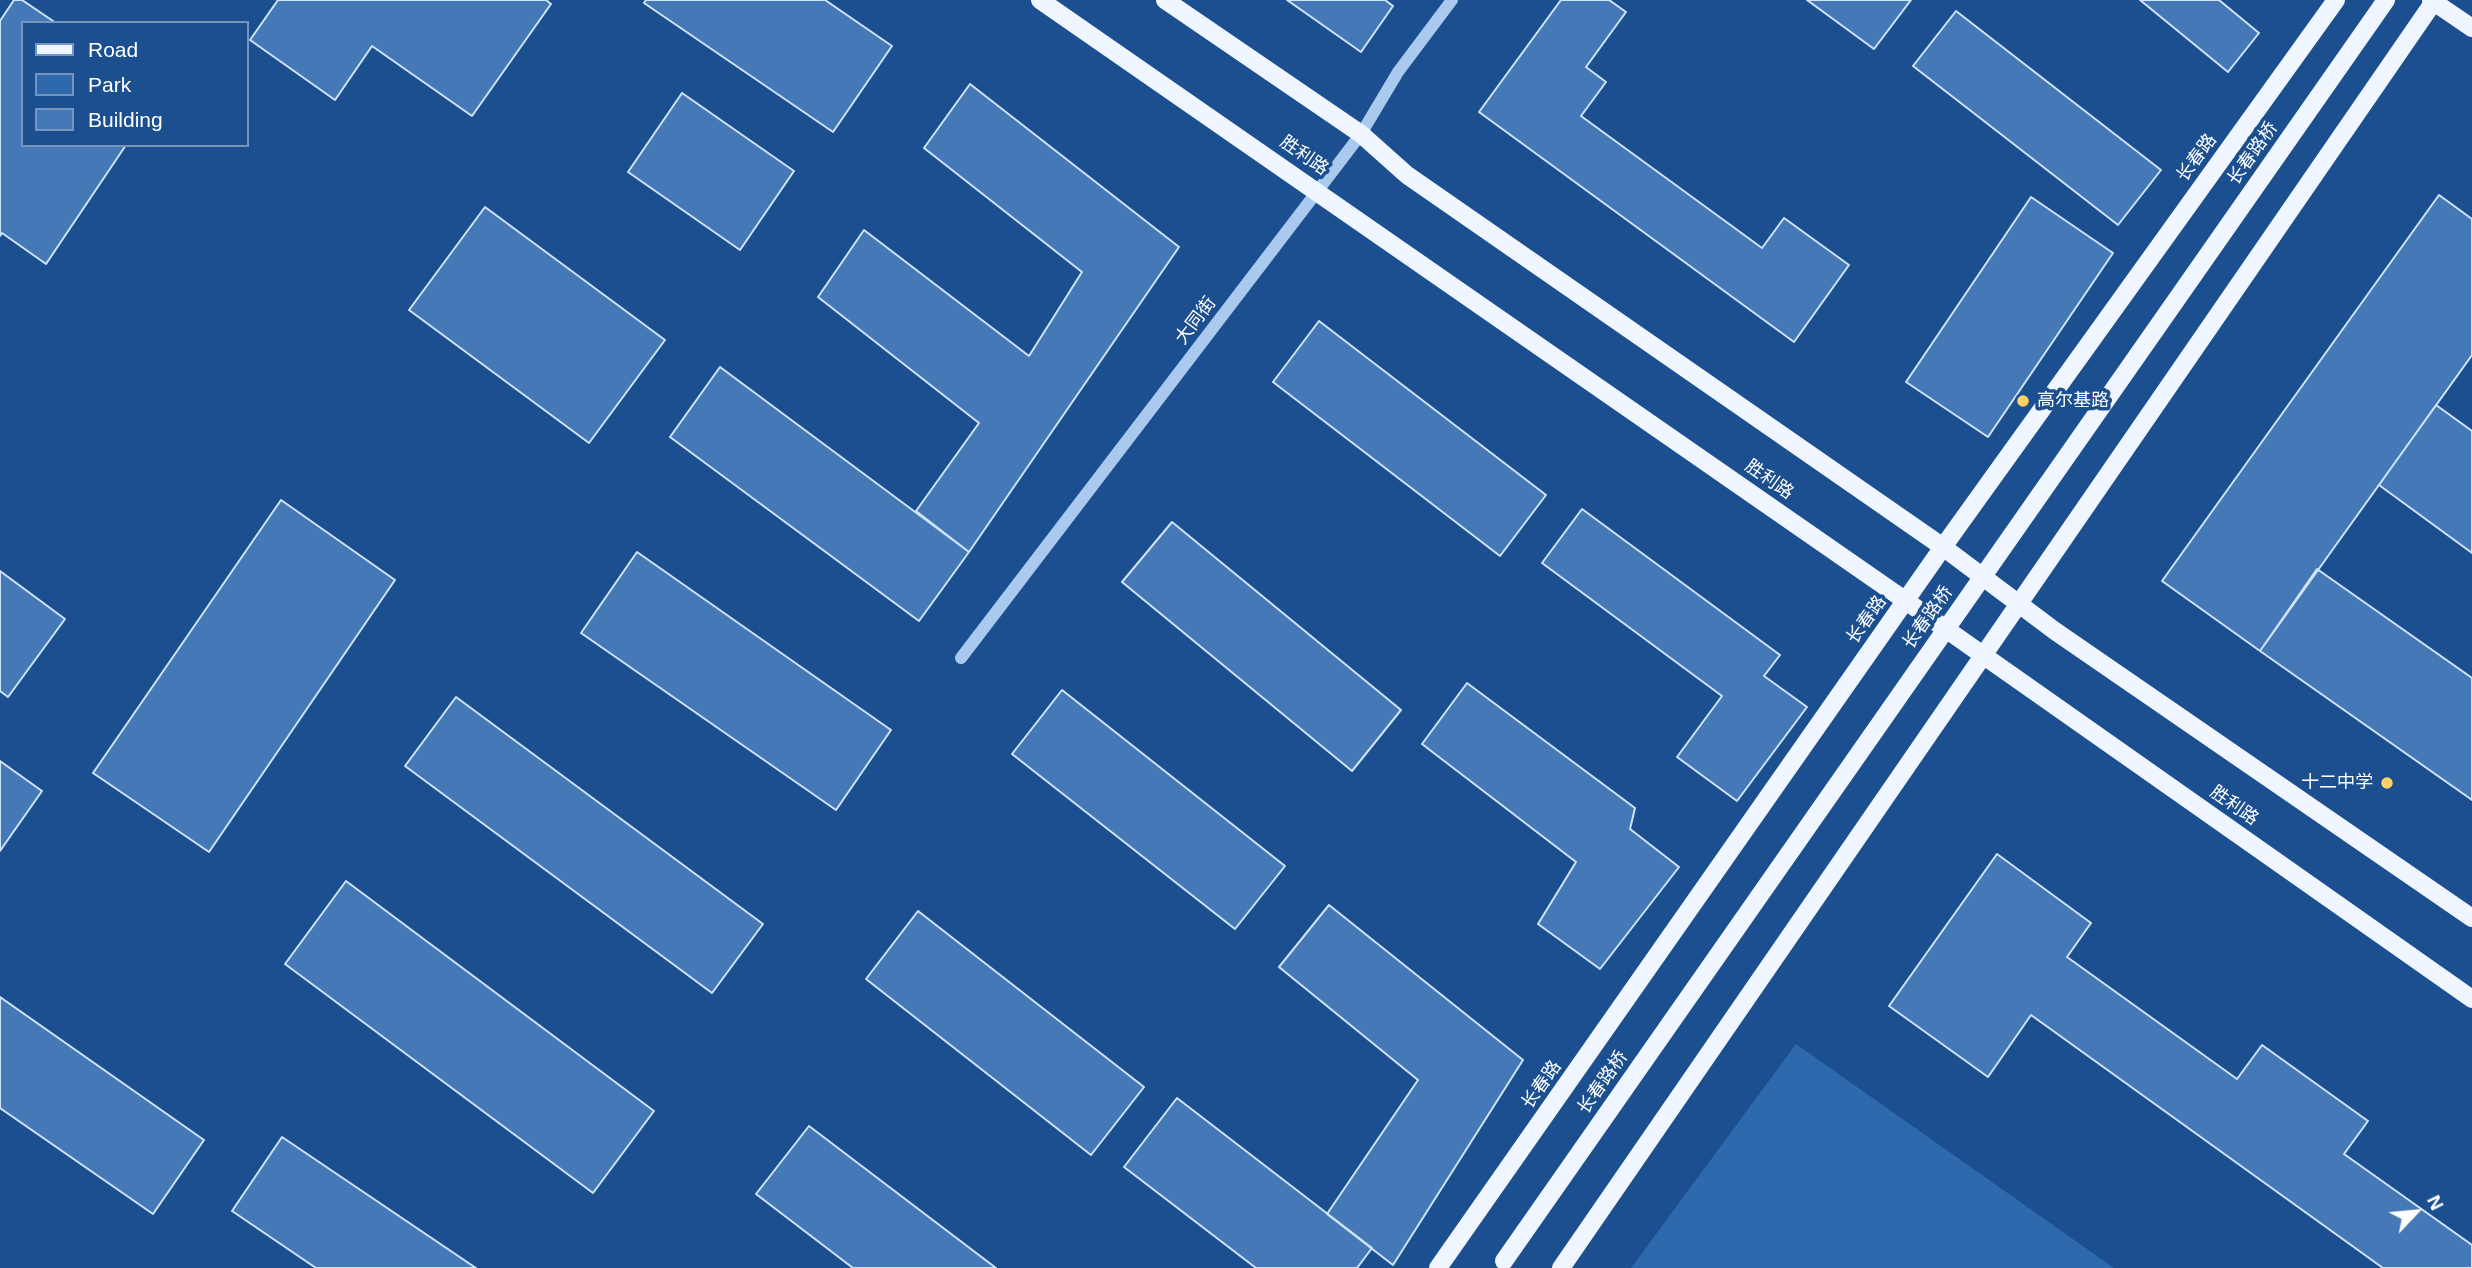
<!DOCTYPE html>
<html>
<head>
<meta charset="utf-8">
<style>
	body { margin:0 }
	#map { position:relative; width:2472px; height:1268px; overflow:hidden; background:#1b4f8f; font-family:Arial,sans-serif }
	canvas { display:block }
	.legend { position:absolute; left:21px; top:21px; width:228px; height:126px; box-sizing:border-box; background:#1b4f8f; border:2px solid #7695bc; margin:0; padding:9px 12px; list-style:none; font-size:21px; color:#fff }
	.legend li { display:flex; align-items:center; gap:14px; height:35px }
	.legend b { width:35px; border:2px solid #7695bc }
	.north { position:absolute; left:2381px; top:1177px; width:70px; height:70px; -webkit-text-stroke:5px #1b4f8f; paint-order:stroke; rotate:64deg; font-size:19px; font-weight:700; line-height:28px; text-align:center; color:#fff }
	.north::after { content:''; display:block; margin:auto; width:24px; height:32px; background:#fff; clip-path:polygon(50% 0,100% 100%,50% 72%,0 100%) }
</style>
</head>
<body>
<div id="map">
<canvas width="2472" height="1268"></canvas>
<ul class="legend">
<li><b style="height:9px;background:#f0f6ff"></b>Road</li>
<li><b style="height:19px;background:#2e69ad"></b>Park</li>
<li><b style="height:19px;background:#4478b7"></b>Building</li>
</ul>
<div class="north">N</div>
</div>
<script>
const context = document.querySelector('canvas').getContext('2d');
context.lineJoin = 'round';
function fill(path, color) { context.fillStyle = color; context.fill(path, 'evenodd'); }
const poly = rows => new Path2D(rows.map(r => 'M' + r).join(''));
function strokePath(path, color, width, dash) { context.strokeStyle = color; context.lineWidth = width; context.lineCap = dash ? 'butt' : 'round'; context.setLineDash(dash || []); context.stroke(path); }
function drawText(font, color, halo, rows, align = 'center') {
  context.font = font + ' Arial,"Noto Sans SC",sans-serif'; context.lineWidth = 7; context.setLineDash([]); context.textBaseline = 'middle'; context.strokeStyle = halo; context.fillStyle = color; for (const [text, x, y, turn = 0] of rows) {
    context.save(); context.translate(x, y); context.rotate((+turn || 0) * Math.PI / 180); context.textAlign = isNaN(turn) ? turn : align; if (halo) context.strokeText(text, 0, 0); context.fillText(text, 0, 0); context.restore();
  }
}
fill(poly([
	[1796,1044,2114,1268,1631,1268]
]), '#2e69ad');
const building = poly([
	[14,0,22,0,56,23,23,23,23,145,126,145,46,264,2,233,0,236,0,21,14,0],
	[278,0,546,0,551,4,472,116,372,46,335,100,250,40,278,0],
	[646,0,825,0,892,46,833,132,644,3,646,0],
	[1287,0,1385,0,1393,6,1361,52,1287,0],
	[1561,0,1609,0,1626,12,1586,67,1606,82,1581,116,1762,248,1784,218,1849,265,1794,342,1479,112,1561,0],
	[1807,0,1911,0,1874,49,1807,0],
	[2140,0,2219,0,2259,33,2228,72,2140,0],
	[1956,11,2161,170,2118,225,1913,66,1956,11],
	[970,84,1179,247,969,552,916,511,979,423,818,297,864,230,1029,356,1082,272,924,148,970,84],
	[682,93,794,171,740,250,628,172,682,93],
	[2439,195,2472,219,2472,355,2260,651,2162,581,2439,195],
	[2031,197,2113,253,1988,437,1906,382,2031,197],
	[485,207,665,340,589,443,409,310,485,207],
	[1319,321,1546,495,1500,556,1273,382,1319,321],
	[720,367,969,552,919,621,670,437,720,367],
	[2436,405,2472,431,2472,553,2379,485,2436,405],
	[281,500,395,580,209,852,93,773,281,500],
	[1582,509,1780,655,1764,676,1807,707,1737,801,1677,757,1722,696,1542,563,1582,509],
	[1172,522,1401,710,1352,771,1122,582,1172,522],
	[637,552,891,730,836,810,581,633,637,552],
	[2317,569,2472,678,2472,800,2260,651,2317,569],
	[0,571,65,619,8,697,0,691,0,571],
	[1467,683,1635,808,1630,829,1679,867,1600,969,1538,924,1576,862,1422,744,1467,683],
	[1062,690,1285,866,1235,929,1012,754,1062,690],
	[456,697,763,924,712,993,405,766,456,697],
	[0,761,42,791,0,851,0,761],
	[1997,854,2091,923,2067,957,2237,1079,2262,1045,2368,1121,2344,1154,2472,1245,2472,1268,2383,1268,2031,1015,1988,1077,1889,1006,1997,854],
	[346,881,654,1111,593,1193,285,964,346,881],
	[1329,905,1523,1060,1393,1265,1327,1214,1418,1080,1279,967,1329,905],
	[918,911,1144,1087,1091,1155,866,979,918,911],
	[0,997,204,1140,153,1214,0,1108,0,997],
	[1177,1098,1372,1248,1357,1268,1256,1268,1124,1167,1177,1098],
	[809,1126,996,1268,853,1268,756,1194,809,1126],
	[282,1137,476,1268,316,1268,232,1211,282,1137]
]);
fill(building, '#4478b7');
strokePath(building, '#cfe3fa', 2);
strokePath(poly([
	[961,658,1361,134,1398,72,1452,0]
]), '#a9c9ee', 12);
strokePath(poly([
	[1040,0,1906,601,2472,999],
	[1165,0,1361,134,1407,175,1943,547,2055,631,2472,918],
	[2431,0,2472,28],
	[1438,1268,1943,547,2336,0],
	[1561,1268,2435,0]
]), '#f0f6ff', 18);
strokePath(poly([
	[1504,1261,2386,0]
]), '#f0f6ff', 18);
for (const [x, y, r, color] of [
	[2023,401,7,"#ffd166"],
	[2387,783,7,"#ffd166"]
]) { const dot = new Path2D(); dot.arc(x, y, r, 0, 2 * Math.PI); context.fillStyle = color; context.fill(dot); strokePath(dot, '#1b4f8f', 2.5); }
drawText('18px', '#fff', '#1b4f8f', [
	["长春路桥",2253,154,-55],
	["胜利路",1304,156,35],
	["长春路",2197,158,-54],
	["大同街",1196,321,-53],
	["胜利路",1769,480,35],
	["长春路桥",1928,618,-55],
	["长春路",1867,620,-55],
	["胜利路",2234,806,35],
	["长春路桥",1603,1083,-55],
	["长春路",1542,1085,-55]
]);
drawText('18px', '#fff', '#1b4f8f', [
	["高尔基路",2037,401],
	["十二中学",2373,783,"right"]
], 'left');
</script>
</body>
</html>
